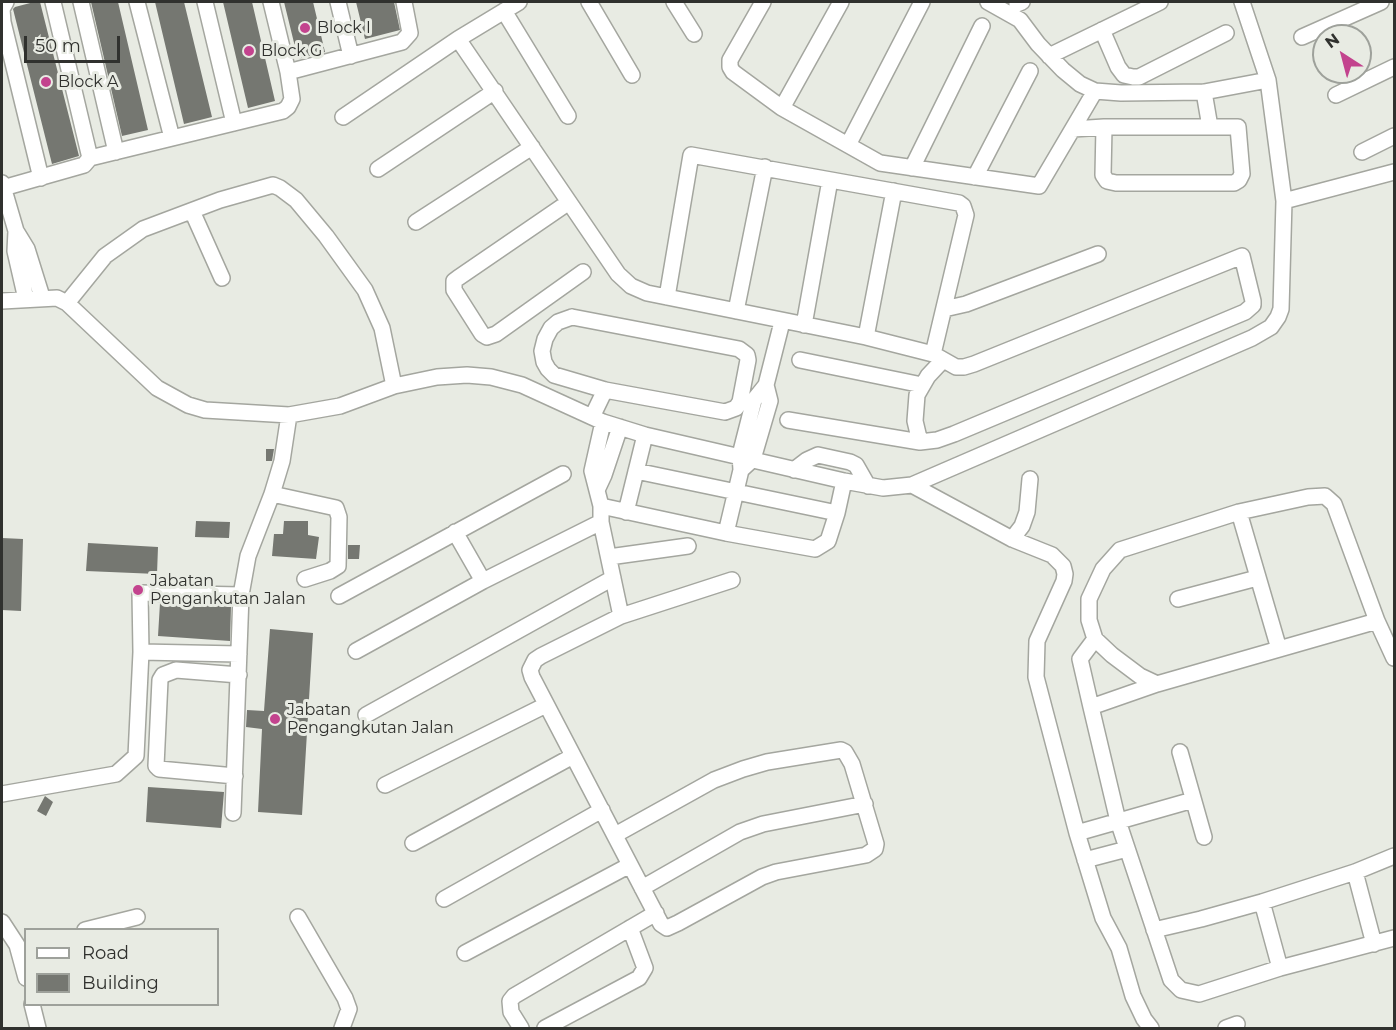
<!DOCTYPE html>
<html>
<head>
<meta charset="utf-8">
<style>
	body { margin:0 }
	#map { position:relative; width:1396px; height:1030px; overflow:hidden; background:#e8ebe3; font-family:Montserrat,sans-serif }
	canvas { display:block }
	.frame { position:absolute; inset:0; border:3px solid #30312e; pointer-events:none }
	.legend { position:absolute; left:24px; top:928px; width:195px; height:78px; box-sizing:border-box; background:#e8ebe3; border:2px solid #9ea19b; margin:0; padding:8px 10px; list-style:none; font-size:18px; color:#30312e }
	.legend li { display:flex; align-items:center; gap:12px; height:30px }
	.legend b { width:30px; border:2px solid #9ea19b }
	.north { position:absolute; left:1312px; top:24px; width:60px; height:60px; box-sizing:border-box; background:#e8ebe3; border:2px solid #9ea19b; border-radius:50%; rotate:324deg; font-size:16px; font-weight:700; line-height:24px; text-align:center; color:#30312e }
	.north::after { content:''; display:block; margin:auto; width:21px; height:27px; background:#c3438e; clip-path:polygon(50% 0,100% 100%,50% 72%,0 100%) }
	.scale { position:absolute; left:24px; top:36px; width:96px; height:27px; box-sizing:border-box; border:3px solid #30312e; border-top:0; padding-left:8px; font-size:18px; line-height:21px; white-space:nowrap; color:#30312e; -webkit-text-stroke:4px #e8ebe3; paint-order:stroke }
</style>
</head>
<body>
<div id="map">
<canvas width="1396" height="1030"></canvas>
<div class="frame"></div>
<ul class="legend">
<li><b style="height:8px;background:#fff"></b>Road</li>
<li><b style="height:16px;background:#757771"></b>Building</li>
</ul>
<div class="north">N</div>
<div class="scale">50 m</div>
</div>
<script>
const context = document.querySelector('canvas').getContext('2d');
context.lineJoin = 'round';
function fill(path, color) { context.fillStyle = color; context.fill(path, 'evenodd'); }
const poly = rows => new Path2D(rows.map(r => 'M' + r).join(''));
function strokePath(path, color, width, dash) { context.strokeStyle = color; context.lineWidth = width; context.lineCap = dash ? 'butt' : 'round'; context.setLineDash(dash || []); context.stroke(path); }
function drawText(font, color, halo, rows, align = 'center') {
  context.font = font + ' Montserrat,sans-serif'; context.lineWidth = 6; context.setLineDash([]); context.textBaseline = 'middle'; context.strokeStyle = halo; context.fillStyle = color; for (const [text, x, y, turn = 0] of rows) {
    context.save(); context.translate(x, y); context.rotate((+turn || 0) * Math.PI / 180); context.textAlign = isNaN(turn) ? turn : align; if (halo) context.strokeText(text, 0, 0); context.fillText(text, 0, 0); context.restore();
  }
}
fill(poly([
	[34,2,40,2,79,156,52,164,13,9,15,7],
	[91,2,118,2,148,130,122,136],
	[155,2,184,2,212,117,184,124],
	[223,2,252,2,275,101,248,108],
	[284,2,313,2,325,52,298,59],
	[356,2,394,2,400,30,365,39],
	[266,449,274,449,272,461,266,461],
	[196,521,230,522,229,538,195,537],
	[284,521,308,521,308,535,319,537,316,559,272,556,274,534,283,534],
	[2,538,23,539,21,611,2,610],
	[88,543,158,547,157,574,86,571],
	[348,545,360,545,359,559,348,559],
	[160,603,231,606,230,641,158,636],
	[270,629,313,633,302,815,258,812,262,729,246,727,247,710,264,711],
	[148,787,224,792,221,828,146,822],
	[45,796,53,802,46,816,37,811]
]), '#757771');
const minor = poly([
	[6,2,2,9,3,22,41,178],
	[81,2,116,152],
	[137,2,172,138],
	[205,2,234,123],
	[338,2,351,56],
	[589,2,632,75],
	[674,2,694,34],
	[763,2,730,60,730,67,733,72,782,108,880,163,1039,186,1095,91],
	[988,2,1020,20,1038,44,1063,70,1080,84,1095,91,1121,93,1204,92,1268,80],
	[1017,4,1022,2],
	[504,11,568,116],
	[1102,30,1118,67,1124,75,1133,77,1139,77,1226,33],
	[1302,37,1381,2],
	[458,39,618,274,631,286,647,293,866,337,933,354,956,367,964,367,974,364,1242,256,1253,301,1253,305,1245,312,954,434,937,440,920,442,788,420],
	[1049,56,1160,2],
	[288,72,402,42,410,33,404,2],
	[1204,92,1210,127],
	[1336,95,1394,67],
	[782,108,841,2],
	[343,117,458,39,519,2],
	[1073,129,1104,127,1238,127,1242,174,1239,180,1234,183,1116,183,1107,181,1103,175,1104,127],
	[848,145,922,2],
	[1362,152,1394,136],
	[90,158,283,111,288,107,292,99,288,72,271,2],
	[912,168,982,26],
	[378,169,495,91],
	[975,177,1030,71],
	[2,183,16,231,27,249,42,297],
	[3,188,84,165,90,158,53,2],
	[1284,201,1394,172],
	[569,202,458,278,454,281,454,290,482,334,487,337,496,334,583,272],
	[192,211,222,278],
	[416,222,532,147],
	[16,231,15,251,26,299],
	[667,297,691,155,959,203,963,206,966,215,933,354],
	[2,301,57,298,67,303,157,388,188,405,205,410,289,415,340,406,394,386,437,377,467,375,491,377,522,385,603,422,645,435,844,481,883,488,912,485,1252,338,1271,327,1278,317,1281,309,1284,201,1268,80,1242,2],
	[67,303,105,256,143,229,220,200,273,185,280,188,296,200,326,236,365,290,382,328,394,386],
	[944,309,966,304,1098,254],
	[736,311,765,167],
	[572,317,739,349,747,355,748,360,740,402,736,408,725,412,605,390,554,375,548,369,544,362,542,351,545,339,551,328,558,322,572,317],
	[804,325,830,180],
	[866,337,894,191],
	[800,360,922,385],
	[592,417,605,390],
	[603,422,592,471,601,506,601,522,621,616],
	[920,442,915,421,917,395,928,376,943,360],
	[741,470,753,459,770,401,766,385,782,322],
	[794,470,807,460,818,455,850,462,856,465,868,486],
	[636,471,837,513],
	[912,485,1012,539,1052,555,1063,566,1065,574,1064,581,1037,641,1036,677,1077,833,1103,918,1119,948,1133,996,1144,1019,1151,1028],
	[597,490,604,475,620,427],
	[272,494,336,508,339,517,338,566,330,571,305,579],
	[601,506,726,533,815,549,828,541,837,513,844,481],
	[626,512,645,435],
	[1239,512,1279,649],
	[455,532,483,581],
	[726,533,741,470,740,455,754,400,766,385],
	[1012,539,1022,526,1027,512,1030,479],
	[609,557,688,546],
	[339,596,563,474],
	[1178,599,1257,578],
	[1095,639,1112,655,1140,676,1157,684],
	[356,651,483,581,601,522],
	[141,652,239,654],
	[1394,658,1377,621,1157,684,1091,707,1118,821,1171,980,1181,990,1199,994,1280,968,1394,938],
	[1091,707,1080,659,1095,639,1089,620,1089,599,1103,569,1120,550,1239,512,1308,497,1325,496,1334,504,1377,621],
	[366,715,613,578],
	[1180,752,1204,837],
	[235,776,159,769,156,766,160,680,163,675,176,670,239,675],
	[385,785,546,705],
	[2,794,116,774,136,756,141,652,140,593,241,595],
	[233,813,241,595,248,556,272,494,282,461,289,415],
	[1077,833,1193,800],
	[615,835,714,780,743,769,767,762,841,750,845,752,852,764,876,844,875,849,866,855,776,872,762,877,678,923,667,928,661,924,532,677,530,670,535,660,541,656,621,616,732,580],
	[413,843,573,756],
	[1085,860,1127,849],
	[1355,872,1374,944],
	[642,888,740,832,763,824,865,804],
	[444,899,602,810],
	[1262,902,1280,968],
	[298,917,345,998,349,1009,342,1028],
	[2,922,17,945,26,978],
	[85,930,137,917],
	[1154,930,1201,919,1262,902,1355,872,1394,856],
	[465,953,630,865],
	[32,1004,38,1028],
	[521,1028,511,1012,510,1001,514,996,656,913],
	[545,1028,639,978,645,968,630,928],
	[1226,1028,1237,1024]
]);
strokePath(minor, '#a4a69f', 18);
strokePath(minor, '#fff', 15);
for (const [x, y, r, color] of [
	[305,28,6,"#c3438e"],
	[249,51,6,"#c3438e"],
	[46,82,6,"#c3438e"],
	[138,590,6,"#c3438e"],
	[275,719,6,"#c3438e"]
]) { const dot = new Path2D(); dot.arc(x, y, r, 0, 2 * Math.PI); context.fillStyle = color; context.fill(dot); strokePath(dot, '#e8ebe3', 2); }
drawText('16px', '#30312e', '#e8ebe3', [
	["Block I",317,28],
	["Block G",261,51],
	["Block A",58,82],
	["Jabatan",150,581],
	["Pengankutan Jalan",150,599],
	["Jabatan",287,710],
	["Pengangkutan Jalan",287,728]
], 'left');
</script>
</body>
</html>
